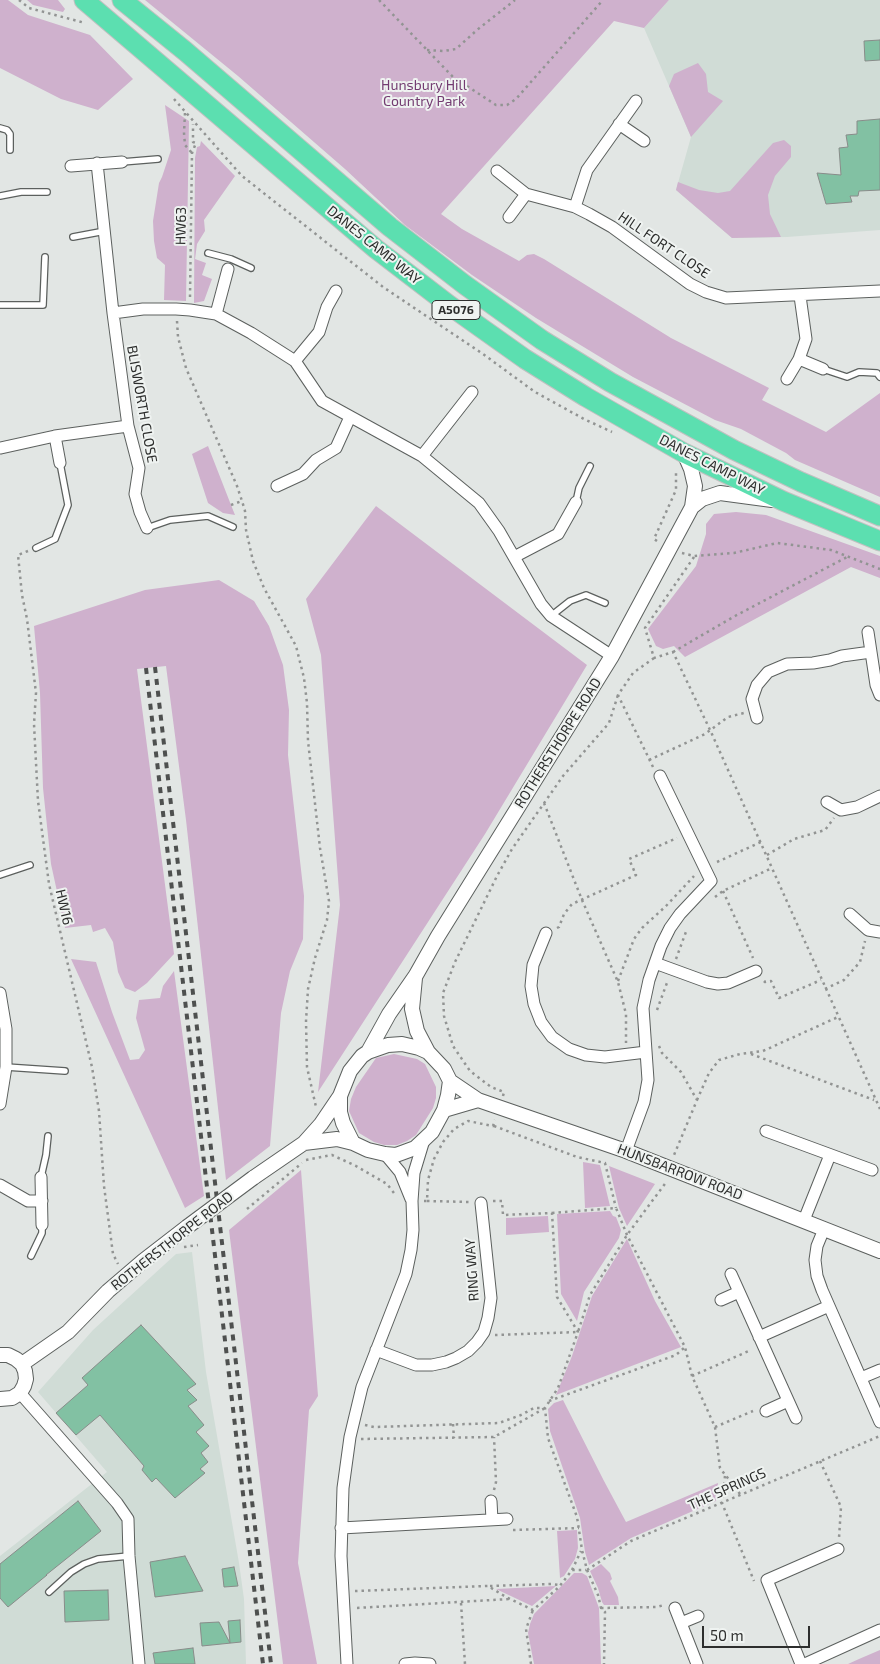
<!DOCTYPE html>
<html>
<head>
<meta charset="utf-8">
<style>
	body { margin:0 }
	#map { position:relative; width:880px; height:1664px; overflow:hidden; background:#e2e6e4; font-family:"Exo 2",sans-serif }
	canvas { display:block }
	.scale { position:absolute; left:702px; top:1626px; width:108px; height:22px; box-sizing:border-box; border:2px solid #2d2e2d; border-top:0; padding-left:6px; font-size:15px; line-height:18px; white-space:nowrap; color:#2d2e2d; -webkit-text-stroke:4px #eff3f1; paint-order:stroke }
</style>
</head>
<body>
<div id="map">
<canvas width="880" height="1664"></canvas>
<div class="scale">50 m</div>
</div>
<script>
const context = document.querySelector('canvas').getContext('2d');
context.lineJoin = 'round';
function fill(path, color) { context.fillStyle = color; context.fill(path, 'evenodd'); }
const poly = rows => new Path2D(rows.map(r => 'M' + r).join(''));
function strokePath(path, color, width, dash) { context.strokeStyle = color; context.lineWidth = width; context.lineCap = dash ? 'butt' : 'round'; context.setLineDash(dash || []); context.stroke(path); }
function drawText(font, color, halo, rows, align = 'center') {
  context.font = font + ' "Exo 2",sans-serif'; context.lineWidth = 4; context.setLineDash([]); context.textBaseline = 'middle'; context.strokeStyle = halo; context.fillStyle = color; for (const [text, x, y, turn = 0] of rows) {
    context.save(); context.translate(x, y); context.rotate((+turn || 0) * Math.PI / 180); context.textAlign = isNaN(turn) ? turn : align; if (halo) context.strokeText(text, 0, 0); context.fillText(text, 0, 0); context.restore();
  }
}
fill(poly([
	[669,0,880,0,880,230,787,237,732,238,676,190,691,137,644,28],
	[192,1252,206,1372,239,1563,244,1599,246,1664,0,1664,0,1556,107,1472,38,1392,93,1330,176,1254]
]), '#d0dcd6');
fill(poly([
	[0,0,8,0,28,15,90,35,133,79,98,110,61,99,0,68],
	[27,0,58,0,65,9,63,12,50,9,33,5],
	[145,0,669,0,644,28,614,21,441,214,462,229,519,261,527,255,534,254,544,259,671,338,769,388,762,400,826,432,880,393,880,497,795,460,786,453,741,429,715,420,633,377,536,318,472,275,405,225,345,169,238,76],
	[698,63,706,74,708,92,723,101,691,137,669,86,674,74],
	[165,105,189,121,186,301,164,300,165,265,157,258,154,241,153,221,159,183,162,177,171,150],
	[784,140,791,146,791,157,775,176,768,195,770,214,781,237,732,238,676,190,678,182,699,190,718,193,730,191,773,143],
	[201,141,235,176,204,220,205,231,197,244,195,259,206,263,202,275,212,279,204,301,194,303,195,158,197,147,200,146],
	[208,446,231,505,235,515,223,513,208,503,192,454],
	[376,506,587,665,485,834,318,1092,340,905,321,655,306,599],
	[736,512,766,515,880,556,880,578,851,567,685,657,674,646,663,649,656,646,648,629,696,566,706,534,706,524,714,514],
	[219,580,254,601,269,626,283,665,289,710,288,755,304,896,303,939,290,971,281,1013,270,1146,226,1180,186,820,166,666,137,669,174,954,147,983,135,992,125,988,118,972,113,942,105,928,93,932,91,925,65,928,51,864,43,788,40,693,34,626,145,590],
	[71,959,96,962,112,1012,130,1060,139,1059,145,1050,136,1018,139,1000,160,998,163,986,174,971,204,1196,185,1208],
	[394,1054,417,1059,425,1064,436,1087,436,1098,433,1108,416,1135,407,1141,397,1145,384,1145,374,1142,359,1133,349,1111,351,1099,356,1087,376,1058],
	[583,1162,600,1165,610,1206,585,1208],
	[609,1166,655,1184,627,1226,619,1208],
	[301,1170,318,1396,309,1410,298,1563,317,1664,283,1664,229,1230],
	[610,1211,613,1216,616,1217,621,1230,619,1238,584,1292,577,1321,561,1294,557,1214],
	[548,1216,549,1232,506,1235,506,1218],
	[627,1239,655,1301,681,1347,556,1395,572,1356,592,1296],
	[563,1400,604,1481,626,1522,718,1483,716,1501,631,1538,589,1565,585,1552,580,1518,550,1431,548,1409,554,1403],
	[577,1530,578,1548,575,1559,564,1576,560,1578,557,1531],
	[601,1564,610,1573,612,1579,610,1581,618,1597,619,1605,604,1605,602,1602,598,1588,590,1571],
	[574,1573,582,1573,587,1576,599,1608,601,1664,534,1664,528,1633,530,1624,534,1614],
	[556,1586,532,1606,496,1589],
	[880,1650,880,1664,848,1664,859,1659]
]), '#cfb1cd');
const building = poly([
	[880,40,880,60,865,61,864,41,880,40],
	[880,119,880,190,859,191,858,196,850,196,852,202,826,204,817,173,841,175,839,148,848,147,846,135,857,134,857,121,880,119],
	[141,1325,196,1384,187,1390,197,1400,188,1406,204,1425,196,1432,209,1446,201,1453,208,1462,200,1469,205,1473,175,1498,156,1478,152,1482,142,1470,144,1466,100,1415,76,1435,56,1413,88,1385,82,1378,141,1325],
	[78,1501,101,1531,46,1575,47,1575,8,1607,0,1598,0,1564,78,1501],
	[185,1556,203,1591,155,1597,150,1562,185,1556],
	[234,1567,238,1586,224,1587,222,1569,234,1567],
	[108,1590,109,1620,65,1622,64,1591,108,1590],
	[240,1620,241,1642,202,1646,200,1623,219,1622,230,1643,228,1621,240,1620],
	[193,1648,195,1664,155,1664,153,1653,193,1648]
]);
fill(building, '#82c1a3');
strokePath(building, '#898c8a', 1);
const service = poly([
	[0,128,7,130,10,134,10,150],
	[122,162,158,159],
	[0,196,21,192,47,192],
	[73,237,105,231],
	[208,253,231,259,251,268],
	[0,305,43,305,45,257],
	[823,369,847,377,859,372,877,373,880,377],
	[576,502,579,488,590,466],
	[147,528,170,520,208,516,233,527],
	[36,548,55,539,68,505,60,463],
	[551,616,570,601,586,595,605,603],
	[0,875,30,865],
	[6,1067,65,1071],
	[41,1177,46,1155,48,1136],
	[31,1256,42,1233,42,1225],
	[49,1592,71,1572,84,1564,98,1559,129,1556]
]);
const minor = poly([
	[619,124,644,141],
	[97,163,113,313,128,426,139,468,135,494,140,512,147,528],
	[71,166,122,162],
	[497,171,526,194,575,207,589,214,612,227,690,284,706,292,726,298,880,291],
	[575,207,587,170,636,101],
	[509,217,526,194],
	[113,313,143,309,176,309,190,310,216,314,251,333,295,361,322,401,422,456,479,503,499,531,541,604,551,616,612,656],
	[216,314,228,269],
	[799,359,823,369],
	[295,361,319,332,327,307,336,291],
	[787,379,799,359,806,339,800,296],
	[55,436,60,463],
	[1,448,55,436,128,426],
	[422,456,472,392],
	[277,486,303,474,316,460,336,448,350,417],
	[514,557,558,534,576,502],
	[868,632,876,685,880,695],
	[757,718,752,699,757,685,768,672,787,664,813,663,830,660,842,656,871,652],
	[827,802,841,810,857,807,880,796],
	[850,914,868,930,880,932],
	[546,933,533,965,531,986,534,1004,541,1022,552,1037,569,1049,586,1055,605,1057,646,1052],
	[655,963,707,982,718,984,728,983,756,971],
	[0,993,6,1029,6,1067,0,1104],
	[766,1131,872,1170],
	[626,1151,644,1102,648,1080,643,1008,649,980,661,946,670,928,680,914,711,881,660,776],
	[385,1154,400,1172,411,1199],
	[41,1177,42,1225],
	[0,1185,28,1201,42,1201],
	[804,1220,830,1155],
	[824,1229,817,1246,815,1260,817,1276,822,1290,880,1422],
	[731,1274,796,1418],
	[721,1300,739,1292],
	[759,1337,829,1306],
	[376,1350,416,1365,432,1365,446,1362,456,1358,468,1351,477,1342,484,1332,488,1318,491,1298,481,1203],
	[861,1378,880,1370],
	[20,1393,117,1503,128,1519,129,1556,139,1664],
	[766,1411,788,1401],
	[491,1501,492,1520],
	[341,1528,507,1519],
	[675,1608,697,1664],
	[681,1623,698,1616],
	[347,1664,341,1556,343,1488,350,1437,362,1387,406,1274,411,1250,413,1230,412,1201,414,1173,424,1140],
	[405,1664,415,1663,430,1664],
	[801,1664,767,1580,838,1549],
	[805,1664,880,1630]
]);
const tertiary = poly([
	[684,453,691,469,695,486,692,507],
	[415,978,412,1009,417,1031,428,1052],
	[368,1052,388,1045,402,1044,419,1048,428,1052,444,1069,450,1081,448,1095,444,1110,432,1132,415,1148,396,1155,385,1154,368,1150,353,1143,343,1123,340,1112,340,1096,350,1071,362,1056,368,1052,389,1014,416,975,438,936,612,656,692,507,702,499,720,493,772,500],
	[450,1081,478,1100,626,1151,880,1251],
	[444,1110,478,1100],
	[304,1143,337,1139,353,1143],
	[253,1178,304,1143,321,1124,340,1096],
	[0,1355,8,1355,16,1359,22,1364,25,1371,26,1379,24,1386,20,1393,12,1398,0,1399],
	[22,1364,68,1332,108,1291,143,1261,187,1227]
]);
const trunk = poly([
	[84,0,376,249,449,305,525,359,586,397,684,453,783,501,880,541],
	[122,0,185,51,390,227,465,285,542,340,610,382,734,450,801,482,880,516]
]);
strokePath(service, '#5c605e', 8);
strokePath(minor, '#5c605e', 13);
strokePath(tertiary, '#5c605e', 16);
strokePath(trunk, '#c0c0c0', 21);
strokePath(poly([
	[19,0,29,8,85,23],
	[379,0,453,77,496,105,507,105,516,99,603,0],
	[427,50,444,51,456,49,477,30,515,0],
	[174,99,242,176,383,287,483,354,535,392,584,419,612,432],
	[185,113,184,133,185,145,192,153],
	[190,297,192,153,196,143,193,142,193,124],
	[177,321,178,337,186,368,237,486,242,501,245,511,246,530,253,561,264,588,296,646,304,678,307,703,308,741,320,848,329,901,327,920,315,958,308,989,306,1021,307,1067,316,1107],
	[231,505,242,501],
	[657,541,654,539,676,490,676,470],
	[28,551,18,555,22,595,27,619,36,693,34,724,38,801,49,884,92,1067,99,1111,104,1186,113,1254,118,1264],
	[682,553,694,556,734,553,777,543,831,550,880,569],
	[694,557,645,628,654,658,673,652,711,732,880,1109],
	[673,652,735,616,849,556],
	[649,760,705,734,728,717,744,713],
	[653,767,618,695,633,673,654,658],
	[544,803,582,900,618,982,626,1014,626,1043],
	[767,855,794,839,825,830,834,818],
	[717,862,761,842],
	[723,891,753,958],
	[715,897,723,891,772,868],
	[557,928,559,927,564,914,572,904,636,875,629,859,677,838],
	[676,959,687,929],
	[618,981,634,939,642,928,666,906,694,876],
	[764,981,765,982,771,981,779,998,821,980],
	[825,989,844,980,860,962,865,941],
	[657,1010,668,980],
	[659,1046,662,1053,681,1072,697,1100,674,1155,673,1155],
	[751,1054,874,1100],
	[503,1096,504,1092,491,1087,470,1071,453,1046,444,1016,443,993,455,962,497,876,512,849,563,776,609,723,618,695],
	[697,1100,709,1073,719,1060,740,1054,763,1051,838,1017],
	[494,1126,577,1157,605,1163,616,1208],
	[306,1160,332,1155,356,1166,387,1184,394,1193],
	[424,1201,427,1201,428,1180,434,1159,443,1142,454,1129,468,1121,493,1126,495,1120],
	[427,1201,470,1202],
	[493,1201,502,1201,503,1215,552,1213,557,1297,578,1332,558,1388,545,1408,548,1438,577,1517,582,1550,587,1570,598,1595,601,1608,605,1612,604,1664],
	[247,1209,302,1163],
	[552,1213,616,1208,627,1235,685,1347,692,1376],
	[184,1247,198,1245],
	[495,1335,578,1332,590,1295,627,1235,667,1181],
	[549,1401,676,1355,685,1347],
	[453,1424,454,1438],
	[365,1425,374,1427,499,1423,521,1415,534,1408,543,1408],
	[715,1427,753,1411],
	[361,1439,494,1437,545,1408],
	[820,1461,841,1507,839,1538],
	[725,1476,722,1503,754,1581],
	[494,1490,496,1482,494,1437],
	[740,1494,720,1468,715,1427,692,1376,751,1350],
	[513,1530,579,1528],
	[572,1570,581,1551],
	[587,1570,631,1541,880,1436],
	[490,1586,551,1584,559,1585],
	[355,1591,488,1586,506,1597,533,1610,559,1587,572,1570,586,1570],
	[461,1603,465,1664],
	[357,1608,509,1599],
	[601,1608,657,1607,664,1605],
	[531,1664,526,1629,533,1610]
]), '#929493', 2.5, [2.5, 4]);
strokePath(service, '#fff', 5.5);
strokePath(minor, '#fff', 11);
strokePath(tertiary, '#fff', 14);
strokePath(trunk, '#5cdfb0', 19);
strokePath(poly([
	[155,667,271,1664],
	[146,668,263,1664]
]), '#4e504f', 4, [6, 6]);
const tertiaryBridge = poly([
	[187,1227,253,1178]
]);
strokePath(tertiaryBridge, '#5c605e', 16, []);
strokePath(tertiaryBridge, '#fff', 14);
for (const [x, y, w] of [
	[456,310,48]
]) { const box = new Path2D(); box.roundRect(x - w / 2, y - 9.5, w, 19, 4); context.fillStyle = '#eff3f1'; context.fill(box); strokePath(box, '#2d2e2d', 1); }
drawText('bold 12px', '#2d2e2d', null, [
	["A5076",456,310]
]);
drawText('14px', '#733b71', '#eff3f1', [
	["Hunsbury Hill",424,85],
	["Country Park",424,101]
]);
drawText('14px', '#2d2e2d', '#eff3f1', [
	["HW63",181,226,-89],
	["DANES CAMP WAY",374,245,39],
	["HILL FORT CLOSE",664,245,34],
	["BLISWORTH CLOSE",142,404,80],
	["DANES CAMP WAY",712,465,27],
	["ROTHERSTHORPE ROAD",558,743,-58],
	["HW16",64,907,77],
	["HUNSBARROW ROAD",680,1172,21],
	["ROTHERSTHORPE ROAD",172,1241,-38],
	["RING WAY",472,1270,-94],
	["THE SPRINGS",727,1489,-24]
]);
</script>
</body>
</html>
